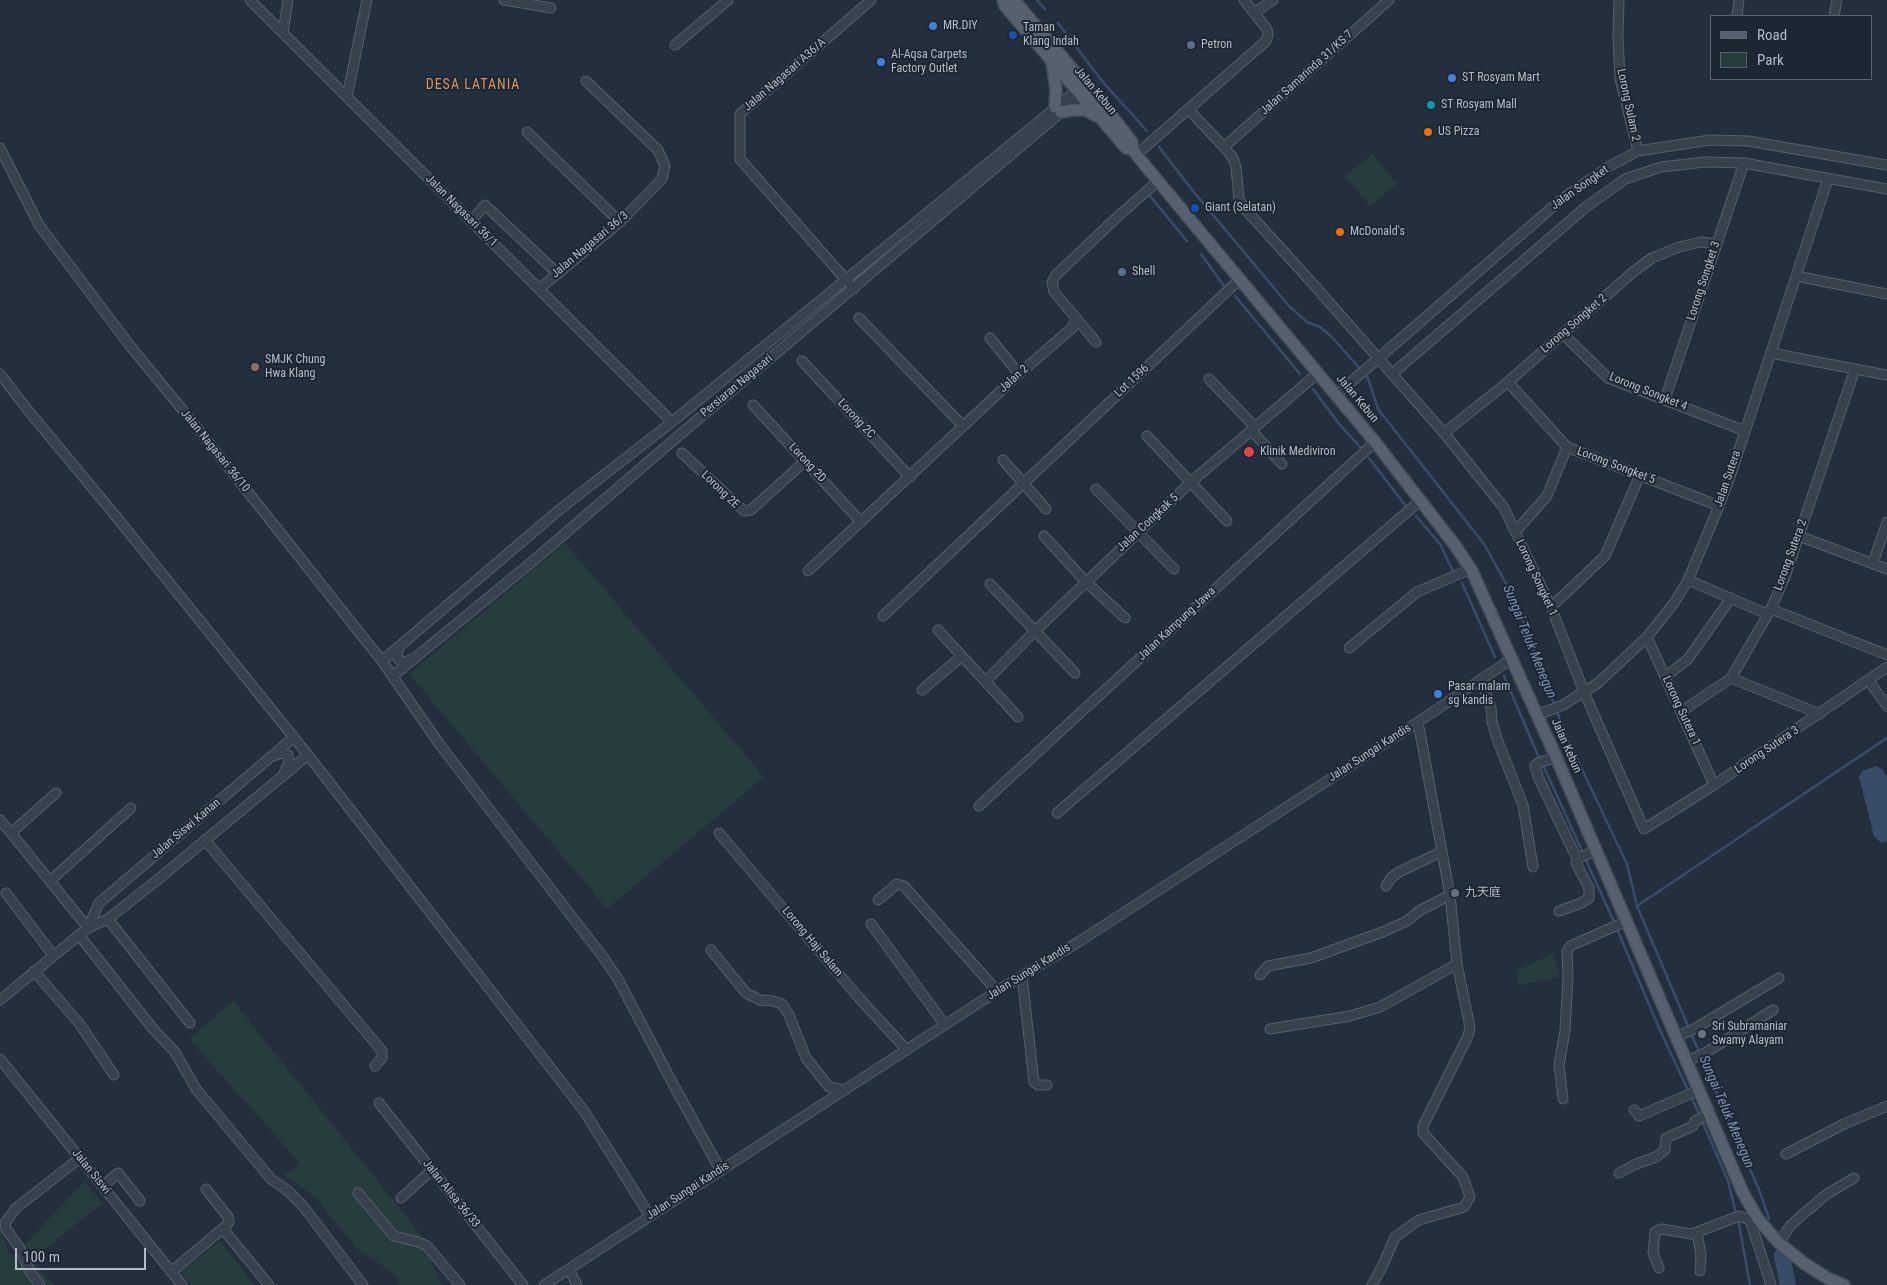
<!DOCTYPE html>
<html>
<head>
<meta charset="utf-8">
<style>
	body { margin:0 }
	#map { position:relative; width:1887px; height:1285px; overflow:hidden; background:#242f3e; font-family:"Roboto Condensed",sans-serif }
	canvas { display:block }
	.legend { position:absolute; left:1710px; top:15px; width:162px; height:65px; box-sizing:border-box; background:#1d2633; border:1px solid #59626f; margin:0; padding:6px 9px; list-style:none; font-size:15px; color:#b4bcc9 }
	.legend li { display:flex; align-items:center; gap:10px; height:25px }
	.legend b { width:25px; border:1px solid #59626f }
	.scale { position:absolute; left:15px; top:1248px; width:131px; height:22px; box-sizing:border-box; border:2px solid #b4bcc9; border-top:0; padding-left:6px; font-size:15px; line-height:18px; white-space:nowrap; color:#b4bcc9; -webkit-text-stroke:4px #1d2633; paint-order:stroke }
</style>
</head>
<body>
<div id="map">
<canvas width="1887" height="1285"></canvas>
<ul class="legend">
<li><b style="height:6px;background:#56606e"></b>Road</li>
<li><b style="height:14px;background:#263c3f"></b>Park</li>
</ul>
<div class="scale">100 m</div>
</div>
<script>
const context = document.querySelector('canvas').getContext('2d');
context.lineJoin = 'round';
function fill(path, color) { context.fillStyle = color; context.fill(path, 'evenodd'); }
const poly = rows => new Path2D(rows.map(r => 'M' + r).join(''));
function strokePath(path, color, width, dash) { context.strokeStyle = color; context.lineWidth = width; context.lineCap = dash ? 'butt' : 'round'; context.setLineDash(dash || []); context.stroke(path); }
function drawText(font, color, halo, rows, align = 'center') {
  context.font = font + ' "Roboto Condensed","Noto Sans SC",sans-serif'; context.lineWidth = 4; context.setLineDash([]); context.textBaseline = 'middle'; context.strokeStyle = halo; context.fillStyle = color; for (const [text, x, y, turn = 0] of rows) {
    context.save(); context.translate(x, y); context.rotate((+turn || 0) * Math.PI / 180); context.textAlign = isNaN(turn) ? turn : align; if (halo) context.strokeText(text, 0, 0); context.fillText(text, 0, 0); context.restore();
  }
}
fill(poly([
	[1372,154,1397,184,1370,206,1345,176],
	[565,543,764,777,607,909,409,674],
	[1553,953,1560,976,1519,986,1516,971],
	[233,1001,417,1230,442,1285,399,1285,397,1276,356,1248,314,1196,284,1175,300,1163,189,1039],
	[85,1181,102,1203,32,1260,54,1285,0,1285,0,1230,8,1251,16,1256,23,1246],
	[220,1241,254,1285,191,1285,180,1271]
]), '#263c3f');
fill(poly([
	[1876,766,1883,770,1887,777,1887,841,1881,843,1874,836,1859,777,1862,771]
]), '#394c67');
strokePath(poly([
	[1037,0,1045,9],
	[1058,23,1102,81,1147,131],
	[1159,147,1193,191,1289,306,1307,322,1320,327,1330,335,1368,378,1378,409,1484,544,1515,600,1567,738,1627,864,1637,906,1699,1052],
	[1150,196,1187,241],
	[1201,254,1224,286],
	[1235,296,1300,374],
	[1313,389,1340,425,1362,449],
	[1369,458,1408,509],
	[1416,516,1440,544,1453,571],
	[1462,583,1495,657],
	[1504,676,1540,760],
	[1543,765,1583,853],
	[1585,858,1615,924],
	[1637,906,1887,738],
	[1617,929,1659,1028,1700,1116],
	[1701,1057,1760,1192,1769,1219],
	[1702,1121,1728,1181,1736,1214],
	[1738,1219,1750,1285]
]), '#394c67', 2.5);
strokePath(poly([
	[1782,1256,1788,1285]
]), '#394c67', 16);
const minor = poly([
	[250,0,672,422],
	[504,0,551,8],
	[1619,0,1618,37,1620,79,1638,151],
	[1254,13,1273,0],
	[1737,16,1739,0],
	[1834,16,1837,0],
	[283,33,288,0],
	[675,45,728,0],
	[347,97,367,0],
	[1188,109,1224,147,1233,158,1236,167,1239,199,1246,210,1313,284,1444,433,1504,508,1551,607,1584,692,1644,829,1714,785,1887,667],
	[527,132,620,222],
	[1224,147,1389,0],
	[0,148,39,225,131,347,186,414,382,661,440,745,603,957,618,979,673,1084,721,1171],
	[1136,155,1266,41,1268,35,1267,29,1244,0],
	[471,221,485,205,557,273],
	[1796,276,1887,294],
	[539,289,620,222,662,179,665,166,658,150,586,81],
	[854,289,740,159,740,114,871,0],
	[859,318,963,426],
	[1076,318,1096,342],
	[1563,334,1608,378,1745,431],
	[990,338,1019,374],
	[1771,353,1887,375],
	[802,361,910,477],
	[0,374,27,409,114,514,308,755,584,1111,650,1216],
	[1392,374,1586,207,1625,179,1661,167,1705,162,1744,163,1887,189],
	[1209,379,1255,427],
	[1508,382,1567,447,1719,506],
	[1336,395,1563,198,1610,166,1638,151,1710,140,1748,141,1887,165],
	[1665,399,1744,163],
	[753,405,861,522],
	[1251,430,1282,464],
	[1444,433,1508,382,1633,272,1652,258,1679,247,1701,242,1717,244],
	[1147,436,1227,521],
	[682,453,744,511,751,510,805,461],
	[1003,460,1046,509],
	[1096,489,1174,569],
	[1515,532,1547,496,1567,447],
	[1044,536,1086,582,1125,618],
	[1799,536,1887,569],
	[1873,563,1887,522],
	[808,571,1019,374,1073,327,1076,318,1054,292,1052,282,1056,275,1115,219,1158,181],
	[1688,580,1767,614],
	[990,584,1075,673],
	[1551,607,1605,556,1640,475],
	[1771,609,1887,655],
	[883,616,1240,279],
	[938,630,1018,717],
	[1647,637,1714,785],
	[400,646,396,655,399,660,405,662,412,659],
	[1349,648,1417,592,1471,569],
	[382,661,559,510,672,422,1081,87],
	[393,676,533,561,683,432,1085,92],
	[1665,677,1688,659,1731,598],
	[1731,678,1820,714],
	[1481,679,1491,707,1492,722,1497,739,1523,805,1533,867],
	[1868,680,1887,706],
	[986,681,1035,631,1191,482,1318,373],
	[922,690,962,656],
	[1682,711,1731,678,1771,609,1786,574,1855,369],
	[1537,715,1563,705,1598,683,1647,637,1674,603,1688,580,1719,506,1732,471,1828,179],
	[273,756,282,753,288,755,289,762,284,773],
	[1556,757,1538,763,1535,766,1536,770,1539,779,1577,859],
	[56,793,11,833,88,928],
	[979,806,1375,442],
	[1057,813,1421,500],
	[0,820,11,833],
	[719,833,859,998,907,1050],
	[205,840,382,1051,382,1058,375,1066],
	[50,881,131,808],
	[1386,886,1391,878,1399,872,1441,852],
	[6,893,53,955],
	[878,900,897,884,904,886,997,991],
	[1559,911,1581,903,1589,898,1589,888,1576,863,1577,859,1596,850],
	[108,919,190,1023],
	[871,924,945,1025],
	[88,928,99,903,293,738],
	[79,935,154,1030,175,1052,196,1089,271,1179,287,1190,303,1206,363,1285],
	[711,950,746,993,760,1000,773,1001,782,1004,789,1015,806,1058,829,1087,845,1090],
	[34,971,79,1023,114,1075],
	[1260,975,1268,966,1311,958,1385,931,1407,921,1419,911,1450,895],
	[1022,976,1034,1082,1038,1085,1047,1085],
	[0,1000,79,935,88,928,108,919,156,881,308,755],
	[1270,1029,1350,1016,1380,1007,1457,964],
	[1676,1037,1694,1029,1779,978],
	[0,1059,182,1285],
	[1687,1061,1705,1053,1773,1010],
	[1563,1099,1559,1065,1565,1031,1568,978,1567,951,1570,946,1627,921],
	[379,1103,523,1285],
	[1634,1110,1639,1116,1699,1090],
	[1786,1154,1844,1124,1887,1106],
	[1619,1173,1636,1164,1656,1157,1665,1150,1666,1138,1693,1126,1695,1121,1710,1114],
	[103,1186,118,1173,140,1201],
	[358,1193,394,1236,418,1242,427,1246,460,1285],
	[401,1198,432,1170],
	[1750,1220,1771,1285],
	[223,1229,269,1285],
	[1697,1232,1701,1255,1700,1271],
	[1779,1243,1790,1226,1802,1215,1827,1194,1854,1178],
	[1659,1268,1653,1253,1655,1232,1661,1229,1692,1234,1739,1216,1750,1220,1758,1219],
	[569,1269,577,1285],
	[171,1272,227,1225,229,1222,228,1217,206,1189],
	[40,1285,30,1272,19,1247,6,1229,5,1223,16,1208,80,1158],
	[544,1285,997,991,1080,941,1418,722,1504,664,1512,657],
	[1372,1285,1383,1265,1395,1237,1419,1220,1464,1207,1470,1197,1463,1177,1423,1133,1423,1126,1468,1036,1470,1027,1457,964,1450,895,1418,722]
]);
const major = poly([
	[1003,0,1005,6,1126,148,1132,149,1148,169,1375,442,1454,544,1471,569,1556,757,1743,1193,1758,1219,1779,1243,1805,1264,1829,1279,1844,1285],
	[1014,0,1108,111,1132,142,1132,149],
	[1052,62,1056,90,1055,107],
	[1061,112,1072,110,1086,110,1096,116]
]);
strokePath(minor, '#565f6c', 11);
strokePath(major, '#414a57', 14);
strokePath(minor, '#38414e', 9);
strokePath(major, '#56606e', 11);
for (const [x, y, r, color] of [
	[933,26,5,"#3f7fe0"],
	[1013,35,5,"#1a4fb4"],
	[1191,45,5,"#5c6f8a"],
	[881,62,5,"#3f7fe0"],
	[1452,78,5,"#3f7fe0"],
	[1431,105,5,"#0f9aa8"],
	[1428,132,5,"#e8710a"],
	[1195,208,5,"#1a4fb4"],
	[1340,232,5,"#e8710a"],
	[1122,272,5,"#5c6f8a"],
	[255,367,5,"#8d6e63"],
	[1249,452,6,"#e0444e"],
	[1438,694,5,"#3f7fe0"],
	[1455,893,5,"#6b7280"],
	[1702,1034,5,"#6b7280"]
]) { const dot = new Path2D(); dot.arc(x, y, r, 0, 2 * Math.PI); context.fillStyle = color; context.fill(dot); strokePath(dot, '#1d2633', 2); }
drawText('12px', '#b4bcc9', '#1d2633', [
	["MR.DIY",943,26],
	["Taman",1023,28],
	["Klang Indah",1023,42],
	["Petron",1201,45],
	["Al-Aqsa Carpets",891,55],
	["Factory Outlet",891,69],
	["ST Rosyam Mart",1462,78],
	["ST Rosyam Mall",1441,105],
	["US Pizza",1438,132],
	["Giant (Selatan)",1205,208],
	["McDonald's",1350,232],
	["Shell",1132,272],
	["SMJK Chung",265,360],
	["Hwa Klang",265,374],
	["Klinik Mediviron",1260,452],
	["Pasar malam",1448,687],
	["sg kandis",1448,701],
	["九天庭",1465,893],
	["Sri Subramaniar",1712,1027],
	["Swamy Alayam",1712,1041]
], 'left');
drawText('12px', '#b4bcc9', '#1d2633', [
	["Jalan Samarinda 31/KS 7",1307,73,-42],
	["Jalan Nagasari A36/A",785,75,-41],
	["Jalan Kebun",1095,91,50],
	["Lorong Sulam 2",1628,105,78],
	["Jalan Songket",1580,188,-35],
	["Jalan Nagasari 36/1",461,211,45],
	["Jalan Nagasari 36/3",590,245,-40],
	["Lorong Songket 3",1704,281,-72],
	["Lorong Songket 2",1574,324,-41],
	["Jalan 2",1014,379,-42],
	["Lot 1596",1132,381,-43],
	["Persiaran Nagasari",737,386,-40],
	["Lorong Songket 4",1648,392,22],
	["Jalan Kebun",1357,399,50],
	["Lorong 2C",856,419,47],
	["Jalan Nagasari 36/10",215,451,51],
	["Lorong 2D",807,463,47],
	["Lorong Songket 5",1616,466,21],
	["Jalan Sutera",1728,479,-71],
	["Lorong 2E",720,490,44],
	["Jalan Congkak 5",1148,523,-43],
	["Lorong Sutera 2",1791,555,-70],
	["Lorong Songket 1",1536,578,65],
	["Jalan Kampung Jawa",1177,624,-43],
	["Lorong Sutera 1",1681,711,65],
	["Jalan Kebun",1566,746,66],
	["Lorong Sutera 3",1767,750,-34],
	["Jalan Sungai Kandis",1370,753,-33],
	["Jalan Siswi Kanan",186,829,-40],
	["Lorong Haji Salam",812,942,50],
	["Jalan Sungai Kandis",1029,972,-32],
	["Jalan Siswi",91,1172,51],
	["Jalan Sungai Kandis",688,1191,-33],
	["Jalan Alisa 36/33",451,1194,51]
]);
context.letterSpacing = '1px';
drawText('14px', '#d59563', '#1d2633', [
	["DESA LATANIA",473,85]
]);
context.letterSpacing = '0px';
drawText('italic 14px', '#7c92b1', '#1d2633', [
	["Sungai Teluk Menegun",1529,642,68],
	["Sungai Teluk Menegun",1726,1112,67]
]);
</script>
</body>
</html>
